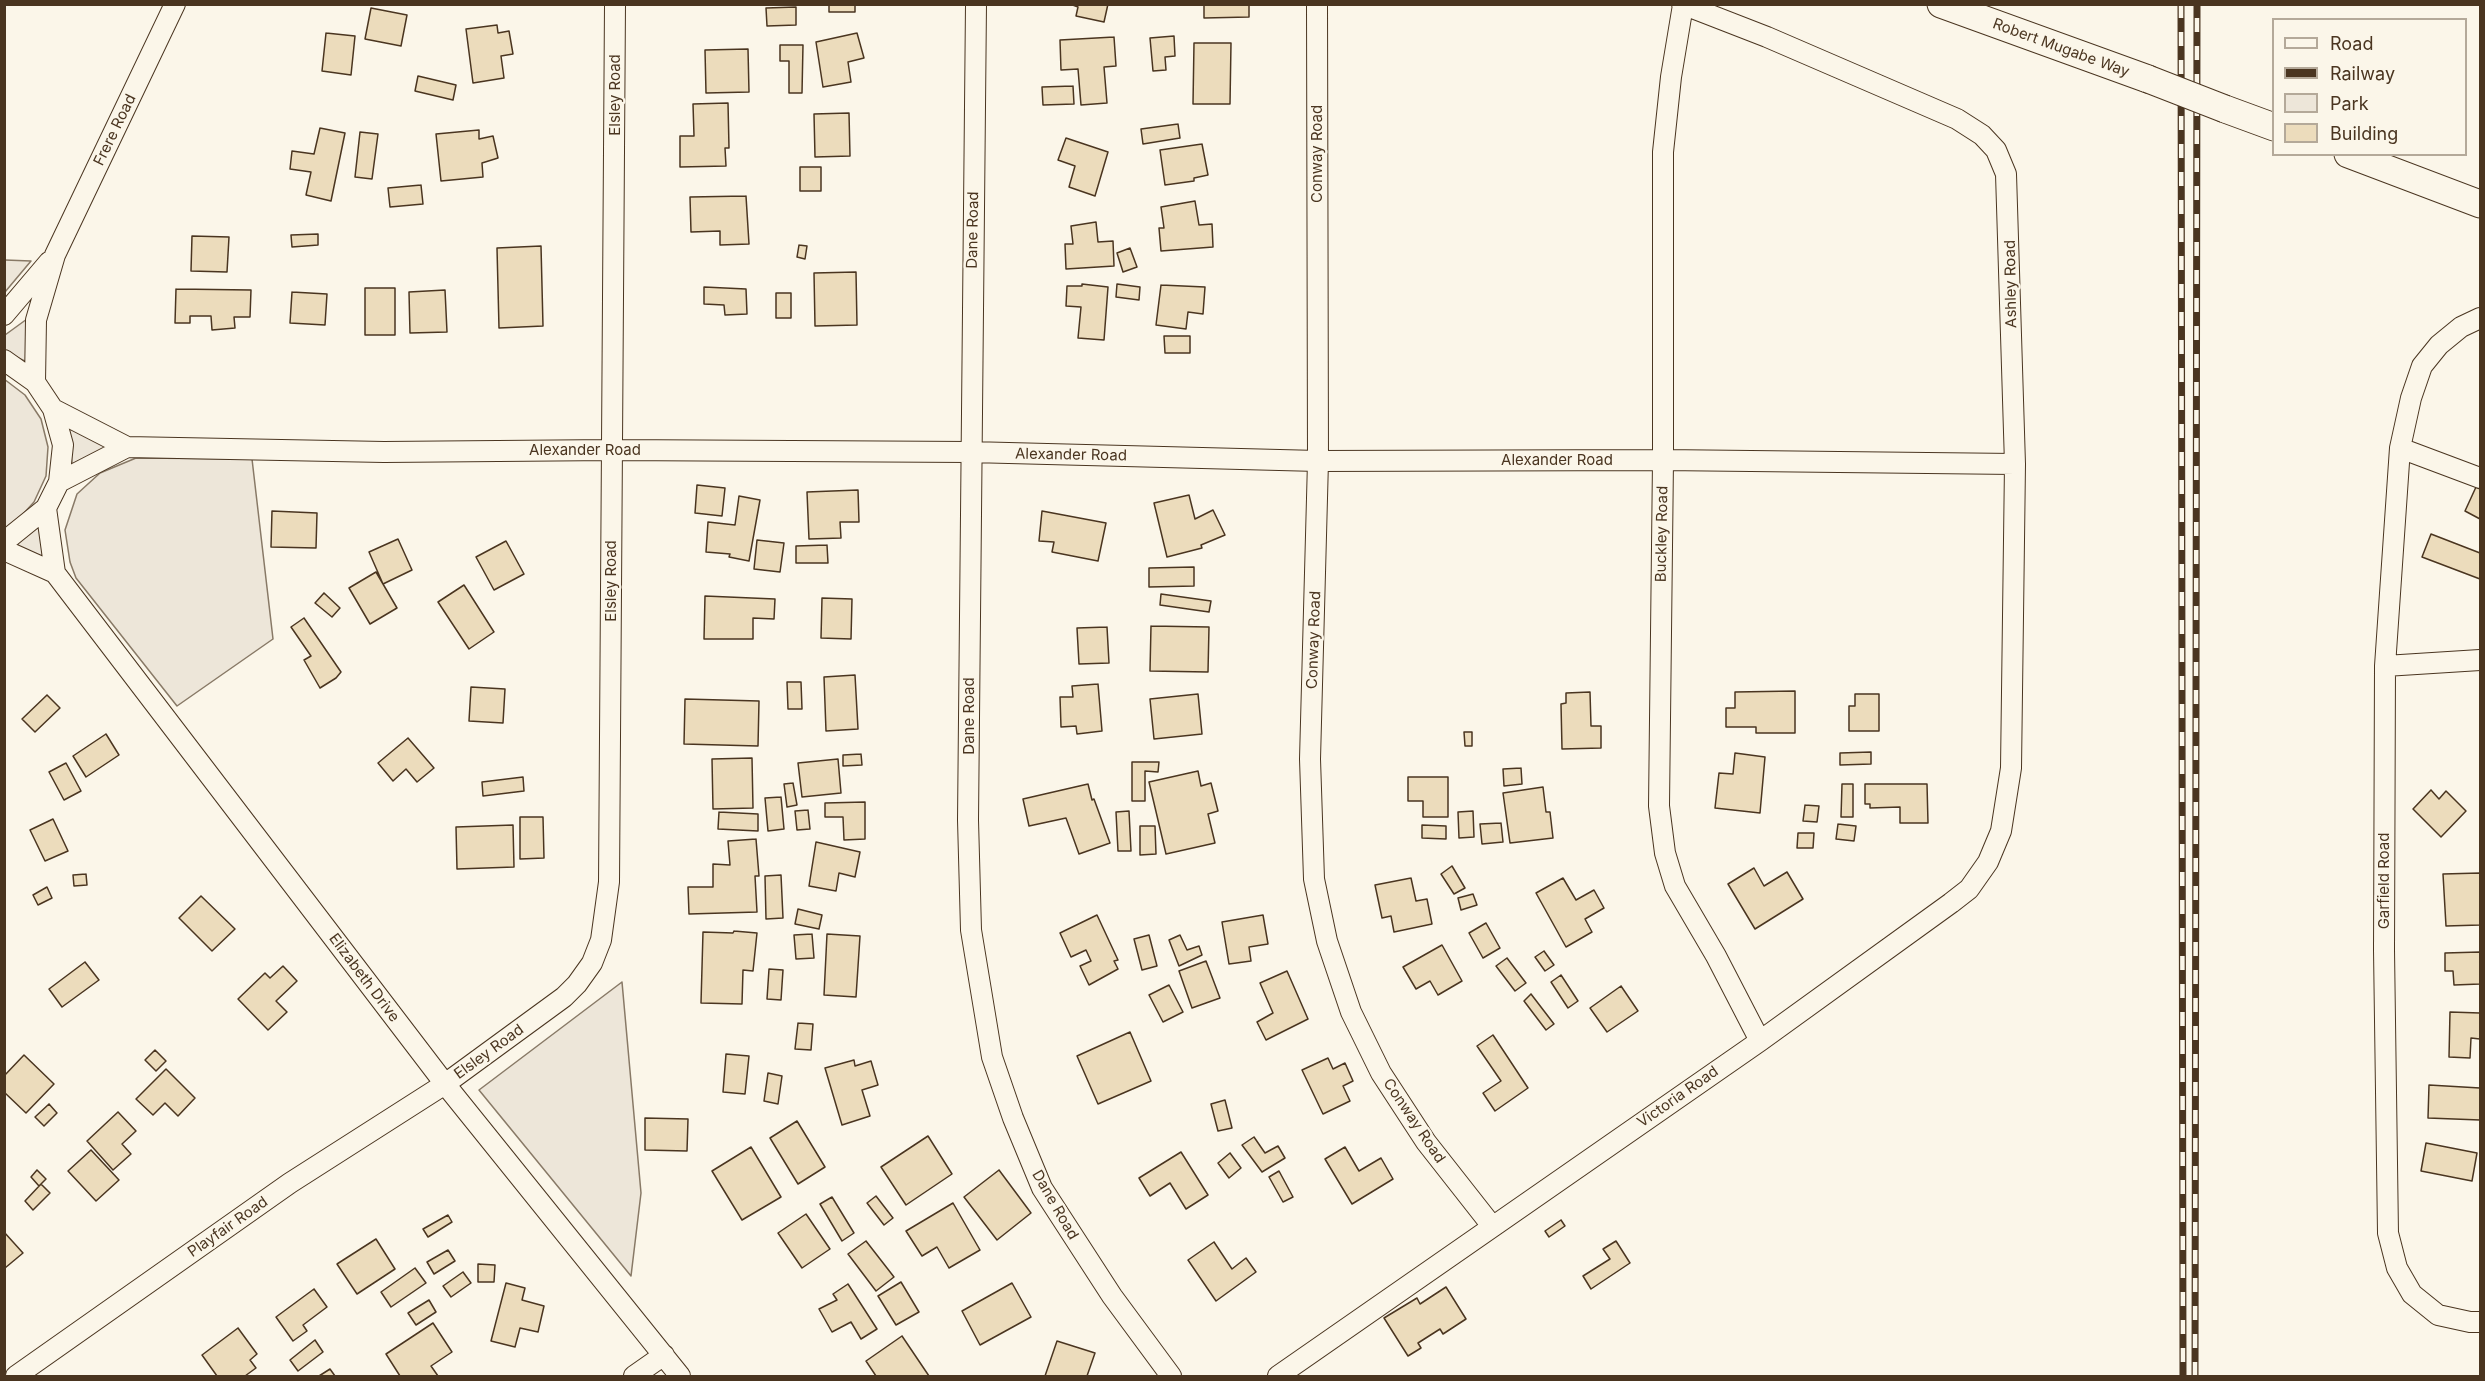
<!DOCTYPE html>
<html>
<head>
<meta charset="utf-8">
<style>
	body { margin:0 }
	#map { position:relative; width:2485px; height:1381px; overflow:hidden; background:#fbf6e9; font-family:Inter,sans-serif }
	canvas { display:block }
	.frame { position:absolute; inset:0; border:6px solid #4a3520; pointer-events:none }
	.legend { position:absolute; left:2272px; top:18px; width:195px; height:138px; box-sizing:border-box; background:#fbf6e9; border:2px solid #b4a999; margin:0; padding:8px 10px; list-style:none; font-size:18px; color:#4a3520 }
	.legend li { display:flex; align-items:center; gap:12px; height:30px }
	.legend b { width:30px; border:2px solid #b4a999 }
</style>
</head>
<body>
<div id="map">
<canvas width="2485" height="1381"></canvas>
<div class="frame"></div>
<ul class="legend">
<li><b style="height:8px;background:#fbf6e9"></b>Road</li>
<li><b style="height:8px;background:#4a3520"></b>Railway</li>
<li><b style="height:16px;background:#ede6d9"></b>Park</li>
<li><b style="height:16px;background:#ecdcbc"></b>Building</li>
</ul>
</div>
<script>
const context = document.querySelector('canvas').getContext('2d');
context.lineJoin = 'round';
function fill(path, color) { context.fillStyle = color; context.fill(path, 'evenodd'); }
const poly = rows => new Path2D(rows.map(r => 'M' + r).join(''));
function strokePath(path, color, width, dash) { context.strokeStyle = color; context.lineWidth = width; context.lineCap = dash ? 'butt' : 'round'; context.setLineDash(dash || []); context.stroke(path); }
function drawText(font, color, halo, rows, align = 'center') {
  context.font = font + ' Inter,sans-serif'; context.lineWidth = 4.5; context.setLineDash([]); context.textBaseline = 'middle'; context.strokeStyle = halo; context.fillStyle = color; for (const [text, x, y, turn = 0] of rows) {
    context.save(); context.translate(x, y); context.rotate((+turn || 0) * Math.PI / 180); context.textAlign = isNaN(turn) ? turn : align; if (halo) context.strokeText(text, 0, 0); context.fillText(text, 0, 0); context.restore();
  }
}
const green = poly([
	[5,260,31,261,5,292,4,260,5,260],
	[27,319,27,362,5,352,5,335,27,319],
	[4,379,25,395,41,419,48,447,46,476,34,502,15,523,5,529,4,379],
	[69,426,110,447,72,466,69,426],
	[136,458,252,459,273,639,177,706,76,578,70,562,65,530,77,494,100,473,136,458],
	[41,519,49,564,10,545,41,519],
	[622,982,641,1193,631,1276,479,1090,622,982]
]);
fill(green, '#ede6d9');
strokePath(green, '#887966', 1.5);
const building = poly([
	[829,4,855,4,855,12,829,12,829,4],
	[1070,4,1108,4,1104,22,1076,16,1078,7,1070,4],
	[1204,4,1249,4,1249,17,1204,18,1204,4],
	[796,7,796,25,767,26,766,8,796,7],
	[371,8,407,15,401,46,365,39,371,8],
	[497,25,498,33,509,31,513,54,501,56,504,78,473,83,466,29,497,25],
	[326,33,355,36,351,75,322,71,326,33],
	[857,33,864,58,848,62,851,82,823,87,816,42,857,33],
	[1174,36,1175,56,1165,57,1166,70,1153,71,1150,38,1174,36],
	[1114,37,1116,66,1104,67,1107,103,1081,105,1078,69,1061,70,1060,40,1114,37],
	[1194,43,1231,43,1230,104,1193,104,1194,43],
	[780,45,803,45,802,93,789,93,789,61,780,61,780,45],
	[748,49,749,92,706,93,705,50,748,49],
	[418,76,456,85,453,100,415,91,418,76],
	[1073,86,1074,104,1043,105,1042,87,1073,86],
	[728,103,729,148,725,148,726,166,680,167,680,136,694,136,693,104,728,103],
	[849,113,850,156,815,157,814,114,849,113],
	[1178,124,1180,138,1143,144,1141,129,1178,124],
	[320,128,345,133,331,201,306,195,311,172,290,169,292,151,314,154,320,128],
	[479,130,479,139,493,136,498,158,482,163,483,177,441,181,436,134,479,130],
	[360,132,378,134,372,179,355,177,360,132],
	[1066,138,1108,152,1095,196,1069,187,1075,166,1058,160,1066,138],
	[1202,144,1208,175,1194,178,1194,181,1165,185,1160,150,1202,144],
	[800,167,821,167,821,191,800,191,800,167],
	[421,185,423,204,390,207,388,188,421,185],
	[746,196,749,244,720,245,720,231,691,232,690,197,746,196],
	[1195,201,1199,225,1212,224,1213,247,1161,251,1159,228,1164,228,1161,207,1195,201],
	[1096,222,1098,242,1113,241,1114,266,1066,269,1065,244,1073,244,1071,226,1096,222],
	[318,234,318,245,292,247,291,235,318,234],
	[192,236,229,237,227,272,191,271,192,236],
	[799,245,807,246,805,259,797,257,799,245],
	[541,246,543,326,499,328,497,248,541,246],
	[1130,248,1137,267,1123,272,1117,253,1130,248],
	[856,272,857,325,815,326,814,273,856,272],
	[1082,284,1108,287,1104,340,1078,338,1081,307,1066,306,1067,286,1082,286,1082,284],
	[1117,284,1140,287,1139,300,1116,297,1117,284],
	[1161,285,1205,287,1203,314,1188,312,1186,329,1156,325,1161,285],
	[704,287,746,289,747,314,725,315,724,305,704,304,704,287],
	[365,288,395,288,395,335,365,335,365,288],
	[176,289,251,290,250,317,234,317,235,328,212,330,211,316,190,316,190,323,175,323,176,289],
	[445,290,447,332,410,333,409,292,445,290],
	[292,292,327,294,325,325,290,323,292,292],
	[776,293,791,293,791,318,776,318,776,293],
	[1164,336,1190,336,1190,353,1165,353,1164,336],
	[697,485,725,488,722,516,695,513,697,485],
	[2476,487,2480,489,2480,519,2465,511,2476,487],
	[858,490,859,522,840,522,841,538,809,539,807,492,858,490],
	[1189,495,1195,519,1213,510,1225,535,1201,545,1202,548,1167,557,1154,503,1189,495],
	[739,496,760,500,749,561,729,557,730,554,706,552,708,522,735,525,739,496],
	[272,511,317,513,316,548,271,547,272,511],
	[1042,511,1106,523,1098,561,1052,552,1054,542,1039,541,1042,511],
	[2431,534,2480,553,2480,579,2422,557,2431,534],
	[398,539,412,570,383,584,369,552,398,539],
	[757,540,784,543,780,572,754,569,757,540],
	[506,541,524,574,494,590,476,557,506,541],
	[827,545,828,563,796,563,796,546,827,545],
	[1194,567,1194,586,1149,587,1149,568,1194,567],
	[376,572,397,608,370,624,349,588,376,572],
	[464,585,494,632,469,649,438,602,464,585],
	[324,593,340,608,332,617,315,603,324,593],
	[1161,594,1211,601,1209,612,1160,605,1161,594],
	[705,596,775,599,774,619,753,618,753,639,704,639,705,596],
	[822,598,852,599,851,639,821,638,822,598],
	[304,618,341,672,336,678,320,688,304,660,311,656,291,627,304,618],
	[1151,626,1209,627,1208,672,1150,671,1151,626],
	[1107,627,1109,663,1079,664,1077,628,1107,627],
	[855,675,858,729,826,731,824,677,855,675],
	[787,682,801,682,802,709,788,709,787,682],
	[1098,684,1102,731,1077,734,1076,726,1061,727,1060,697,1073,697,1072,686,1098,684],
	[471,687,505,689,503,723,469,721,471,687],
	[1795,691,1795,733,1756,733,1756,727,1726,727,1726,708,1735,708,1735,692,1795,691],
	[1590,692,1591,726,1601,726,1601,748,1562,749,1561,704,1566,703,1566,693,1590,692],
	[1198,694,1202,734,1154,739,1150,699,1198,694],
	[1855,694,1879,694,1879,731,1849,731,1849,706,1855,706,1855,694],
	[47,695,60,708,35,732,22,719,47,695],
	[685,699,759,701,758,746,684,744,685,699],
	[1464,732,1472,732,1472,746,1465,746,1464,732],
	[106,734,119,755,86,777,73,756,106,734],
	[408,738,434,768,417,782,406,769,393,781,378,763,408,738],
	[1871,752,1871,764,1840,765,1840,753,1871,752],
	[1735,753,1765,757,1760,813,1715,808,1719,773,1733,774,1735,753],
	[861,754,862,765,843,766,843,755,861,754],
	[752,758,753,808,713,809,712,759,752,758],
	[838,759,841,793,802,797,798,763,838,759],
	[1132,762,1159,762,1158,772,1145,771,1145,801,1132,801,1132,762],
	[66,763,81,791,64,800,49,772,66,763],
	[1521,768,1522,784,1504,786,1503,769,1521,768],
	[1198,771,1201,786,1211,783,1218,811,1208,814,1215,843,1166,854,1149,782,1198,771],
	[523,777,524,791,483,796,482,782,523,777],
	[1408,777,1448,777,1448,817,1423,817,1423,801,1408,801,1408,777],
	[793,783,797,805,787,807,784,784,793,783],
	[1088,784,1092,800,1094,799,1110,843,1079,854,1066,818,1029,826,1023,799,1088,784],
	[1842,784,1853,784,1853,817,1841,817,1842,784],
	[1865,784,1927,784,1928,823,1900,823,1900,807,1870,808,1870,804,1865,804,1865,784],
	[1543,787,1546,812,1550,812,1553,838,1510,843,1503,793,1543,787],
	[2431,790,2439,799,2446,791,2466,811,2441,837,2413,809,2431,790],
	[781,797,784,829,768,831,765,798,781,797],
	[865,802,865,839,844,840,843,817,825,817,825,803,865,802],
	[1805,805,1819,806,1817,822,1803,821,1805,805],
	[808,810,810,829,797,830,795,811,808,810],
	[1129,811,1131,851,1118,851,1116,812,1129,811],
	[1473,811,1474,837,1459,838,1458,812,1473,811],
	[719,812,758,814,758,831,718,829,719,812],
	[520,817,543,817,544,858,520,859,520,817],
	[53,819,68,851,45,861,30,830,53,819],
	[1501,823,1503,842,1482,844,1480,824,1501,823],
	[1838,824,1856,826,1854,841,1836,839,1838,824],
	[513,825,514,867,457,869,456,827,513,825],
	[1422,825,1446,826,1446,839,1422,838,1422,825],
	[1140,826,1155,826,1156,854,1140,855,1140,826],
	[1798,833,1814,833,1813,848,1797,848,1798,833],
	[756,839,759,876,755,876,757,912,689,914,688,887,713,887,713,864,730,865,728,841,756,839],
	[816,842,860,852,855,877,839,873,836,891,809,886,816,842],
	[1452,866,1465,888,1454,894,1441,874,1452,866],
	[1754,868,1764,886,1787,872,1803,899,1755,929,1728,884,1754,868],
	[2480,873,2480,925,2446,926,2443,874,2480,873],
	[86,874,87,885,74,886,73,875,86,874],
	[781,875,783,918,766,919,765,876,781,875],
	[1411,878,1416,901,1427,899,1432,924,1394,932,1391,916,1382,918,1375,885,1411,878],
	[1563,878,1576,900,1594,890,1604,908,1585,919,1592,932,1566,947,1536,893,1563,878],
	[47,887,52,898,38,905,33,895,47,887],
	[1473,894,1477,905,1461,910,1458,898,1473,894],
	[201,896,235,929,212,951,179,918,201,896],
	[798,909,822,915,819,929,795,924,798,909],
	[1097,915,1118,960,1114,961,1118,969,1089,985,1080,966,1091,961,1086,950,1071,957,1060,933,1097,915],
	[1263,915,1268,944,1249,947,1251,961,1229,964,1222,922,1263,915],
	[1486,923,1500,948,1483,958,1469,933,1486,923],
	[734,931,757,933,753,971,743,970,742,1004,701,1003,703,932,733,933,734,931],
	[812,934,814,958,796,959,794,935,812,934],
	[827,934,860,936,856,997,824,995,827,934],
	[1149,935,1157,966,1142,970,1134,939,1149,935],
	[1180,935,1187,950,1199,946,1202,955,1179,966,1169,940,1180,935],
	[1442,945,1462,981,1438,995,1430,981,1416,989,1403,967,1442,945],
	[1544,951,1554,965,1545,971,1535,957,1544,951],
	[2480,952,2480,984,2454,985,2453,971,2445,971,2445,953,2480,952],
	[1507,958,1526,983,1515,991,1496,966,1507,958],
	[1206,961,1220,998,1192,1008,1179,971,1206,961],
	[85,962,99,980,62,1007,49,989,85,962],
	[283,966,297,981,276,1001,287,1012,268,1030,238,999,265,973,270,978,283,966],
	[769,969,783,970,781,1000,767,999,769,969],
	[1287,971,1308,1019,1266,1040,1257,1022,1273,1013,1260,983,1287,971],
	[1561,975,1578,1001,1568,1008,1551,982,1561,975],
	[1169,985,1183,1012,1163,1022,1149,995,1169,985],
	[1621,986,1638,1011,1607,1032,1590,1008,1621,986],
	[1531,994,1554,1024,1546,1030,1524,1001,1531,994],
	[2450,1012,2480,1013,2480,1039,2471,1038,2470,1058,2449,1057,2450,1012],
	[798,1023,813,1024,811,1050,795,1049,798,1023],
	[1130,1032,1151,1081,1098,1104,1077,1056,1130,1032],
	[1493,1035,1528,1088,1495,1111,1483,1093,1501,1081,1477,1046,1493,1035],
	[155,1050,166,1061,156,1071,145,1060,155,1050],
	[726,1054,749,1056,745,1094,723,1092,726,1054],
	[24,1055,54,1084,26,1113,4,1092,4,1076,24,1055],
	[1328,1058,1333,1069,1345,1063,1353,1081,1343,1086,1350,1101,1323,1114,1302,1070,1328,1058],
	[854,1060,855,1066,871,1061,878,1085,862,1090,870,1116,842,1125,825,1068,854,1060],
	[166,1069,195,1098,178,1116,165,1103,153,1115,136,1099,166,1069],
	[768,1073,782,1076,778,1104,764,1101,768,1073],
	[2429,1085,2480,1088,2480,1120,2428,1118,2429,1085],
	[1225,1100,1232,1128,1218,1131,1211,1104,1225,1100],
	[49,1104,57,1113,44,1126,35,1117,49,1104],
	[118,1112,136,1131,122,1144,131,1154,113,1170,87,1141,118,1112],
	[645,1118,688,1119,687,1151,645,1150,645,1118],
	[797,1121,825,1167,798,1184,770,1138,797,1121],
	[928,1136,952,1174,906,1205,881,1167,928,1136],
	[1254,1137,1265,1153,1278,1146,1285,1158,1262,1172,1242,1145,1254,1137],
	[2426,1143,2477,1153,2472,1181,2421,1171,2426,1143],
	[751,1147,781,1197,742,1220,712,1171,751,1147],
	[1345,1147,1359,1171,1381,1158,1393,1179,1352,1204,1325,1159,1345,1147],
	[91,1150,119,1180,96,1201,68,1171,91,1150],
	[1181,1152,1208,1195,1186,1209,1170,1183,1150,1196,1139,1178,1181,1152],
	[1230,1153,1241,1168,1229,1178,1218,1163,1230,1153],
	[37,1170,46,1179,39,1186,31,1177,37,1170],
	[999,1170,1031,1213,997,1240,964,1197,999,1170],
	[1279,1171,1293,1197,1283,1202,1269,1177,1279,1171],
	[41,1184,50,1193,33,1210,25,1201,41,1184],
	[876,1196,893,1218,884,1225,867,1203,876,1196],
	[832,1197,854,1233,842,1241,820,1204,832,1197],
	[953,1203,980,1250,949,1268,937,1247,922,1256,906,1231,953,1203],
	[806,1214,830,1249,802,1268,778,1233,806,1214],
	[448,1215,452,1222,428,1237,423,1229,448,1215],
	[1561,1220,1565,1226,1549,1237,1545,1231,1561,1220],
	[4,1232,23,1253,5,1268,4,1267,4,1232],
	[376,1239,395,1269,357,1294,337,1264,376,1239],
	[866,1241,894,1277,876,1291,848,1254,866,1241],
	[1616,1241,1630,1263,1591,1289,1583,1276,1610,1259,1603,1249,1616,1241],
	[1214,1242,1232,1269,1246,1258,1256,1272,1216,1301,1188,1260,1214,1242],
	[448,1250,455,1261,434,1274,427,1262,448,1250],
	[478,1264,495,1265,494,1282,478,1282,478,1264],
	[415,1268,426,1283,391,1307,381,1292,415,1268],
	[463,1272,471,1283,451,1297,443,1286,463,1272],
	[901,1282,919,1312,896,1325,878,1296,901,1282],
	[506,1283,525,1288,522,1300,544,1306,538,1332,520,1328,515,1347,491,1341,506,1283],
	[1012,1283,1031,1317,980,1345,962,1311,1012,1283],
	[848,1284,877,1329,861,1339,851,1322,832,1332,819,1309,837,1300,833,1294,848,1284],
	[1446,1287,1466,1319,1443,1334,1440,1329,1418,1343,1421,1348,1408,1356,1384,1318,1417,1298,1420,1304,1446,1287],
	[314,1289,327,1307,303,1325,307,1331,293,1341,276,1317,314,1289],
	[429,1300,436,1312,416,1325,408,1313,429,1300],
	[433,1323,452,1352,431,1366,438,1376,400,1376,386,1354,433,1323],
	[238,1328,257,1354,250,1360,256,1368,245,1376,217,1376,202,1355,238,1328],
	[902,1336,929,1376,876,1376,866,1361,902,1336],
	[315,1340,323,1352,298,1371,290,1360,315,1340],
	[1057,1341,1095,1353,1087,1376,1045,1376,1057,1341],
	[330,1369,335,1376,319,1376,330,1369]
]);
fill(building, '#ecdcbc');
strokePath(building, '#4a3520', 1.5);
const minor = poly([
	[976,4,968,820,971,930,992,1057,1013,1118,1042,1188,1112,1296,1171,1376],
	[1317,4,1318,461,1310,759,1314,879,1327,941,1351,1012,1381,1073,1426,1142,1492,1226],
	[1683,5,1671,77,1663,152,1663,460,1659,806,1665,853,1675,886,1716,956,1760,1041],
	[4,315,49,262],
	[2480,318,2461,327,2439,345,2422,366,2411,398,2400,448,2385,666,2384,950,2388,1233,2397,1268,2412,1294,2438,1315,2470,1322,2480,1322],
	[4,360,35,382,53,409,63,445,59,482,46,508,4,542],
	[35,382,36,320,55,255,175,4],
	[53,409,127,447,384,452,612,450,970,452,1318,461,1663,460,2015,464],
	[2400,448,2480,478],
	[59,482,127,447],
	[46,508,55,573],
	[4,550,55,573,445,1084,680,1376],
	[2385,666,2480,660],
	[16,1376,290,1183,445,1084,564,997,577,984,592,963,601,940,609,882,615,4],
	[634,1376,664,1355],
	[1278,1376,1760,1041,1951,903,1969,889,1988,862,2001,831,2011,768,2015,464,2006,174,1996,150,1982,135,1957,119,1767,37,1682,4]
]);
const secondary = poly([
	[1941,4,2148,79],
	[2225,109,2274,127],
	[2348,154,2480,204]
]);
strokePath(minor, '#4a3520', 22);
strokePath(secondary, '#4a3520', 29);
strokePath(minor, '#fbf6e9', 20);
strokePath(secondary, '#fbf6e9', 27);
const rail = poly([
	[2181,4,2183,1376],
	[2195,1376,2197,4]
]);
strokePath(rail, '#4a3520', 7);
strokePath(rail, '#fbf6e9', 4.5, [14]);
const secondaryBridge = poly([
	[2148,79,2225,109]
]);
strokePath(secondaryBridge, '#4a3520', 29, []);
strokePath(secondaryBridge, '#fbf6e9', 27);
drawText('15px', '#4a3520', '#fbf6e9', [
	["Robert Mugabe Way",2061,48,20],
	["Elsley Road",615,95,-90],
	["Frere Road",115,130,-64],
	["Conway Road",1317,154,-90],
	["Dane Road",973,230,-89],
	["Ashley Road",2011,284,-91],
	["Alexander Road",585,450],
	["Alexander Road",1071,455,1],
	["Alexander Road",1557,460],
	["Buckley Road",1662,534,-89],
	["Elsley Road",611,581,-90],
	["Conway Road",1314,640,-88],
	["Dane Road",969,716,-90],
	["Garfield Road",2384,881,-90],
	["Elizabeth Drive",364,978,53],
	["Elsley Road",489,1052,-36],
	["Victoria Road",1678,1097,-35],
	["Conway Road",1414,1121,56],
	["Dane Road",1055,1205,60],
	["Playfair Road",228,1227,-35]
]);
</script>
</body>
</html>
